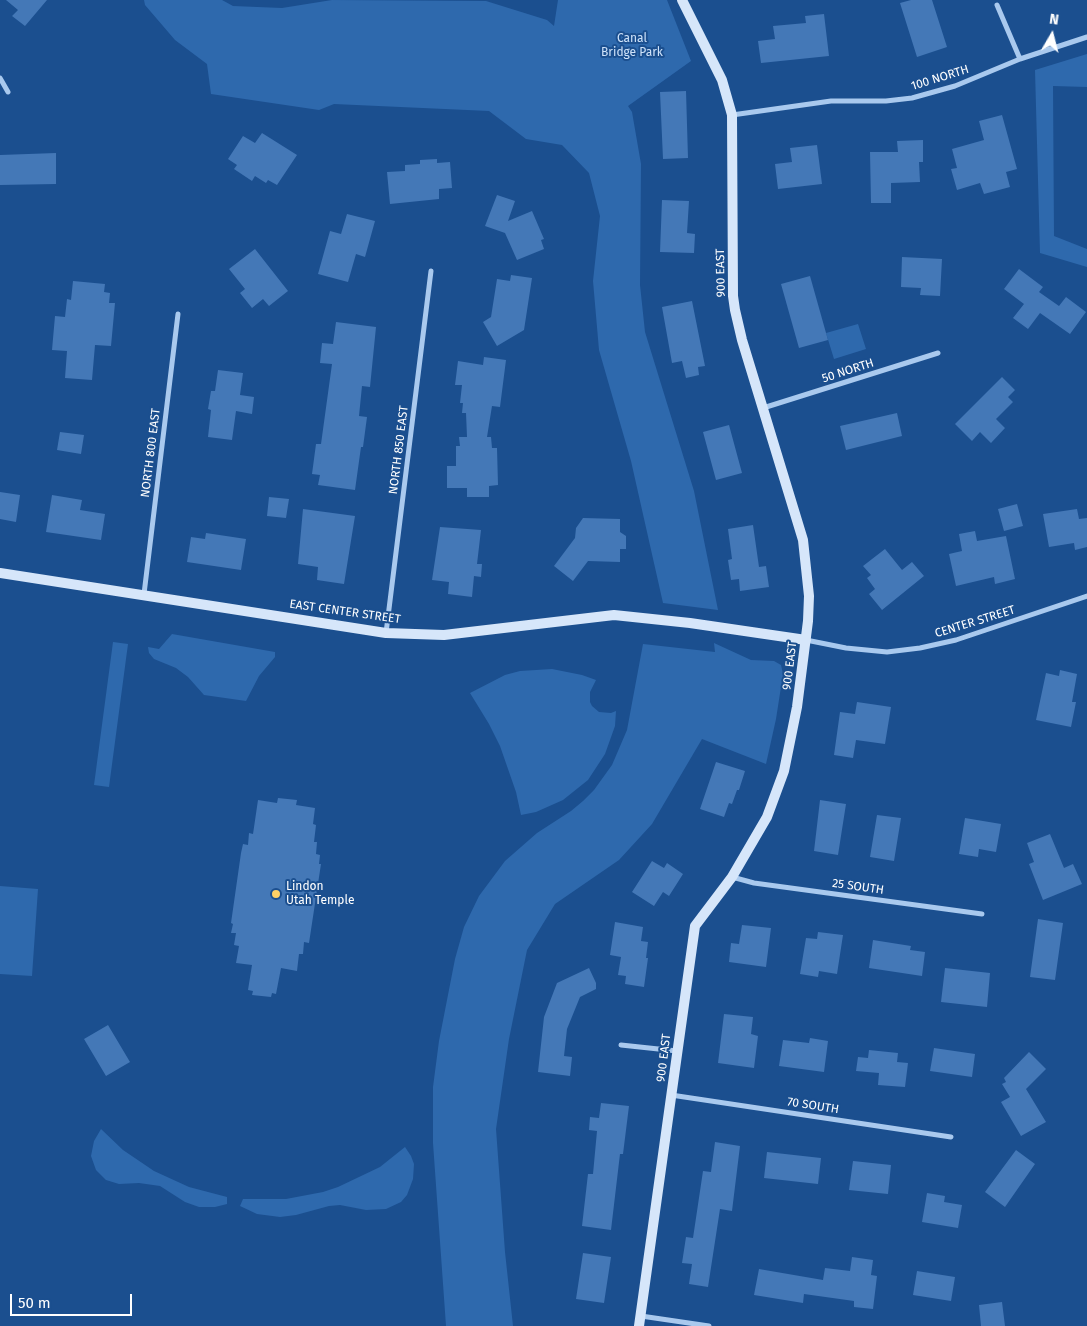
<!DOCTYPE html>
<html>
<head>
<meta charset="utf-8">
<style>
	body { margin:0 }
	#map { position:relative; width:1087px; height:1326px; overflow:hidden; background:#1b4f8f; font-family:"Fira Sans",sans-serif }
	canvas { display:block }
	.north { position:absolute; left:1027px; top:10px; width:50px; height:50px; -webkit-text-stroke:4px #1b4f8f; paint-order:stroke; rotate:8deg; font-size:14px; font-weight:700; line-height:20px; text-align:center; color:#fff }
	.north::after { content:''; display:block; margin:auto; width:18px; height:22px; background:#fff; clip-path:polygon(50% 0,100% 100%,50% 72%,0 100%) }
	.scale { position:absolute; left:10px; top:1294px; width:122px; height:22px; box-sizing:border-box; border:2px solid #fff; border-top:0; padding-left:6px; font-size:15px; line-height:18px; white-space:nowrap; color:#fff; -webkit-text-stroke:4px #1b4f8f; paint-order:stroke }
</style>
</head>
<body>
<div id="map">
<canvas width="1087" height="1326"></canvas>
<div class="north">N</div>
<div class="scale">50 m</div>
</div>
<script>
const context = document.querySelector('canvas').getContext('2d');
context.lineJoin = 'round';
function fill(path, color) { context.fillStyle = color; context.fill(path, 'evenodd'); }
const poly = rows => new Path2D(rows.map(r => 'M' + r).join(''));
function strokePath(path, color, width, dash) { context.strokeStyle = color; context.lineWidth = width; context.lineCap = dash ? 'butt' : 'round'; context.setLineDash(dash || []); context.stroke(path); }
function drawText(font, color, halo, rows, align = 'center') {
  context.font = font + ' "Fira Sans",sans-serif'; context.lineWidth = 4; context.setLineDash([]); context.textBaseline = 'middle'; context.strokeStyle = halo; context.fillStyle = color; for (const [text, x, y, turn = 0] of rows) {
    context.save(); context.translate(x, y); context.rotate((+turn || 0) * Math.PI / 180); context.textAlign = isNaN(turn) ? turn : align; if (halo) context.strokeText(text, 0, 0); context.fillText(text, 0, 0); context.restore();
  }
}
fill(poly([
	[144,0,222,0,233,6,282,8,332,0,486,1,547,20,554,26,558,0,667,0,691,61,628,106,632,112,641,164,640,285,645,332,694,491,718,610,663,603,631,461,599,350,593,281,600,216,589,173,562,145,526,139,489,111,334,104,319,110,211,94,207,64,175,40,145,5],
	[1087,54,1087,87,1053,86,1054,236,1087,249,1087,267,1040,253,1035,70],
	[858,324,866,349,834,359,826,333],
	[172,634,275,652,275,657,259,676,246,701,204,695,188,677,176,668,154,659,149,653,148,647,159,649],
	[113,642,128,644,109,787,94,785],
	[714,643,751,660,774,661,781,665,783,674,776,719,766,764,702,739,652,824,619,860,555,904,527,950,509,1039,496,1129,505,1252,513,1326,446,1326,433,1143,433,1087,439,1041,455,959,464,927,479,896,505,861,537,833,571,811,583,801,594,790,612,765,627,730,643,644,715,652],
	[552,669,582,675,596,680,590,692,590,702,592,706,599,712,611,713,616,711,615,726,605,754,588,780,563,800,536,812,521,815,516,792,500,746,489,724,470,693,505,675,520,671],
	[0,886,38,889,32,976,0,974],
	[101,1129,123,1150,154,1171,189,1187,227,1197,227,1204,215,1207,199,1207,185,1202,160,1186,139,1183,119,1184,106,1180,96,1170,91,1156,94,1141],
	[405,1147,411,1156,414,1164,413,1179,407,1195,401,1202,386,1209,366,1210,340,1205,329,1206,296,1215,280,1217,257,1214,240,1206,243,1199,286,1199,323,1192,338,1187,380,1167]
]), '#2e69ad');
fill(poly([
	[6,0,47,0,25,26,12,16,18,10],
	[911,0,932,0,947,47,917,57,900,3],
	[824,14,829,56,761,63,758,41,775,39,773,26,806,23,805,16],
	[686,91,688,158,663,159,660,92],
	[1002,115,1017,169,1006,172,1010,187,984,194,980,183,957,190,951,169,957,168,952,149,984,140,979,121],
	[262,133,297,155,277,185,268,180,266,183,255,176,252,181,234,169,237,165,228,159,243,136,255,143],
	[923,140,923,162,919,162,920,182,891,183,891,203,871,203,870,152,898,152,897,141],
	[817,145,822,184,778,189,775,164,792,162,790,148],
	[56,153,56,184,0,185,0,155],
	[437,159,437,163,450,162,452,188,439,189,439,199,390,204,387,172,405,171,405,165,420,164,420,160],
	[497,195,515,201,508,221,532,211,544,239,541,240,544,249,517,260,505,233,485,226],
	[662,200,689,201,687,233,695,234,694,253,660,252],
	[347,214,375,221,365,257,356,254,348,282,318,274,330,231,341,234],
	[255,249,288,291,269,306,263,299,252,308,240,293,245,289,229,269],
	[902,257,942,259,940,296,920,295,921,288,901,287],
	[1019,269,1043,287,1039,292,1059,306,1066,297,1086,312,1070,334,1040,313,1028,329,1013,318,1024,304,1004,289],
	[511,275,532,278,524,330,497,346,483,322,491,317,497,279,510,281],
	[810,276,828,340,799,348,781,284],
	[73,281,105,284,104,292,110,293,109,303,115,303,111,346,95,345,92,380,65,378,67,351,52,350,55,316,65,317,67,299,71,300],
	[692,301,705,366,698,367,699,375,686,378,682,361,672,363,662,307],
	[336,322,376,327,370,387,362,386,359,416,367,417,363,447,361,447,355,490,318,485,320,475,312,474,316,444,321,444,332,364,320,363,322,343,333,344],
	[484,357,506,360,500,407,492,406,487,437,491,437,492,448,497,448,498,485,489,486,489,497,467,497,467,488,447,488,447,466,456,466,456,446,460,446,459,437,467,437,466,413,462,413,463,403,460,403,462,385,455,385,458,361,483,365],
	[218,370,243,373,240,395,254,397,252,414,236,411,232,440,208,437,211,410,208,409,211,391,215,391],
	[1002,377,1015,390,1008,397,1013,402,996,419,1005,428,991,443,980,432,972,441,955,424],
	[897,413,902,436,846,450,840,426],
	[729,425,742,473,716,480,703,432],
	[60,432,84,435,81,454,57,450],
	[0,492,20,495,16,522,0,519],
	[52,495,82,500,80,510,105,514,101,540,46,532],
	[269,497,289,499,286,518,267,516],
	[1017,504,1023,526,1004,531,998,509],
	[303,509,355,516,344,584,317,580,318,567,298,564],
	[1077,509,1079,519,1087,518,1087,547,1075,550,1074,543,1049,547,1043,514],
	[583,518,620,519,620,532,626,536,626,549,620,549,620,562,588,561,573,581,554,566,575,538,576,528],
	[753,525,759,567,766,566,769,587,740,591,739,579,731,580,728,560,732,559,728,529],
	[440,527,481,530,477,564,482,564,481,577,474,576,472,597,448,594,449,582,432,580],
	[975,531,977,541,1006,536,1015,579,995,584,994,577,956,586,949,554,962,551,959,534],
	[206,533,246,539,241,570,187,562,191,537,205,539],
	[885,549,902,570,912,562,924,576,882,610,869,594,875,589,867,578,871,575,863,566],
	[1060,670,1077,674,1072,702,1076,702,1071,727,1036,720,1046,673,1059,676],
	[857,702,891,707,885,744,856,740,853,758,834,755,840,712,855,714],
	[716,762,745,771,739,790,737,790,732,804,729,803,724,817,700,809],
	[278,798,297,800,296,805,315,808,313,824,316,825,314,842,317,842,316,854,320,855,319,864,321,864,309,943,304,942,303,954,299,954,297,971,281,968,276,994,272,993,271,997,252,995,253,991,248,990,252,965,236,963,239,946,234,945,236,933,231,933,233,924,231,923,241,853,243,844,248,845,249,833,253,834,258,800,277,803],
	[820,800,846,804,838,855,814,851],
	[877,815,901,818,894,861,870,857],
	[965,818,1001,824,996,852,979,849,978,857,959,854],
	[1050,834,1064,868,1073,864,1082,884,1043,900,1029,864,1034,862,1027,843],
	[652,861,664,868,667,863,683,874,669,896,663,892,654,906,632,892],
	[1038,919,1063,923,1055,980,1030,977],
	[615,922,643,927,641,941,648,942,646,958,648,958,644,987,625,984,626,976,618,975,621,957,610,955],
	[742,925,771,928,766,967,729,962,731,943,739,944],
	[818,932,843,935,837,974,819,971,818,977,800,974,806,938,817,939],
	[873,940,911,946,910,950,925,952,922,976,869,968],
	[589,968,596,983,596,989,580,997,567,1029,564,1056,572,1057,570,1076,538,1072,544,1017,557,983],
	[945,968,990,973,987,1007,941,1002],
	[724,1014,753,1017,751,1034,758,1036,754,1068,718,1063],
	[108,1025,130,1062,106,1076,84,1039],
	[810,1038,828,1041,824,1072,779,1066,783,1040,809,1043],
	[934,1048,975,1054,972,1077,930,1071],
	[869,1050,898,1053,897,1062,908,1063,905,1087,878,1085,879,1073,856,1071,858,1057,868,1058],
	[1029,1052,1046,1069,1026,1089,1046,1122,1021,1136,1001,1102,1010,1097,1002,1084,1006,1082,1004,1078],
	[601,1103,629,1106,623,1154,620,1154,611,1230,582,1226,588,1174,593,1174,597,1131,589,1130,590,1117,599,1118],
	[715,1142,740,1146,732,1211,720,1209,708,1287,689,1284,692,1264,682,1263,686,1237,693,1238,703,1171,711,1172],
	[1016,1150,1035,1164,1005,1207,985,1192],
	[767,1152,821,1158,818,1184,764,1178],
	[853,1161,891,1165,888,1194,849,1190],
	[927,1193,945,1196,944,1202,962,1205,958,1228,922,1222],
	[583,1253,611,1257,604,1303,576,1299],
	[852,1257,873,1260,871,1275,877,1276,873,1309,854,1307,854,1301,804,1294,803,1303,754,1295,759,1269,823,1280,825,1268,850,1271],
	[917,1271,955,1277,951,1301,913,1295],
	[1002,1302,1005,1326,981,1326,979,1305]
]), '#4478b7');
strokePath(poly([
	[997,5,1020,59],
	[0,78,8,92],
	[732,115,831,101,886,101,912,98,955,86,1020,59,1087,37],
	[763,408,938,353],
	[144,594,178,314],
	[386,633,431,271],
	[806,640,846,648,887,652,920,648,956,640,1087,596],
	[732,877,754,883,982,914],
	[621,1045,677,1051],
	[671,1095,951,1137],
	[641,1316,709,1326]
]), '#a9c9ee', 5);
strokePath(poly([
	[0,573,386,633,444,635,614,615,690,623,806,640],
	[639,1326,695,926,732,877,767,817,784,771,797,707,808,621,809,596,803,540,742,340,735,310,733,296,732,115,722,80,682,0]
]), '#d6e6fa', 10);
for (const [x, y, r, color] of [
	[276,894,5,"#ffd166"]
]) { const dot = new Path2D(); dot.arc(x, y, r, 0, 2 * Math.PI); context.fillStyle = color; context.fill(dot); strokePath(dot, '#1b4f8f', 2); }
drawText('12px', '#cfe3fa', '#1b4f8f', [
	["Canal",632,39],
	["Bridge Park",632,53]
]);
drawText('12px', '#fff', '#1b4f8f', [
	["100 NORTH",940,78,-17],
	["900 EAST",721,273,-91],
	["50 NORTH",848,371,-18],
	["NORTH 850 EAST",399,450,-83],
	["NORTH 800 EAST",151,453,-83],
	["EAST CENTER STREET",345,612,8],
	["CENTER STREET",975,622,-17],
	["900 EAST",790,666,-83],
	["25 SOUTH",858,887,8],
	["900 EAST",664,1058,-83],
	["70 SOUTH",813,1106,9]
]);
drawText('12px', '#fff', '#1b4f8f', [
	["Lindon",286,887],
	["Utah Temple",286,901]
], 'left');
</script>
</body>
</html>
